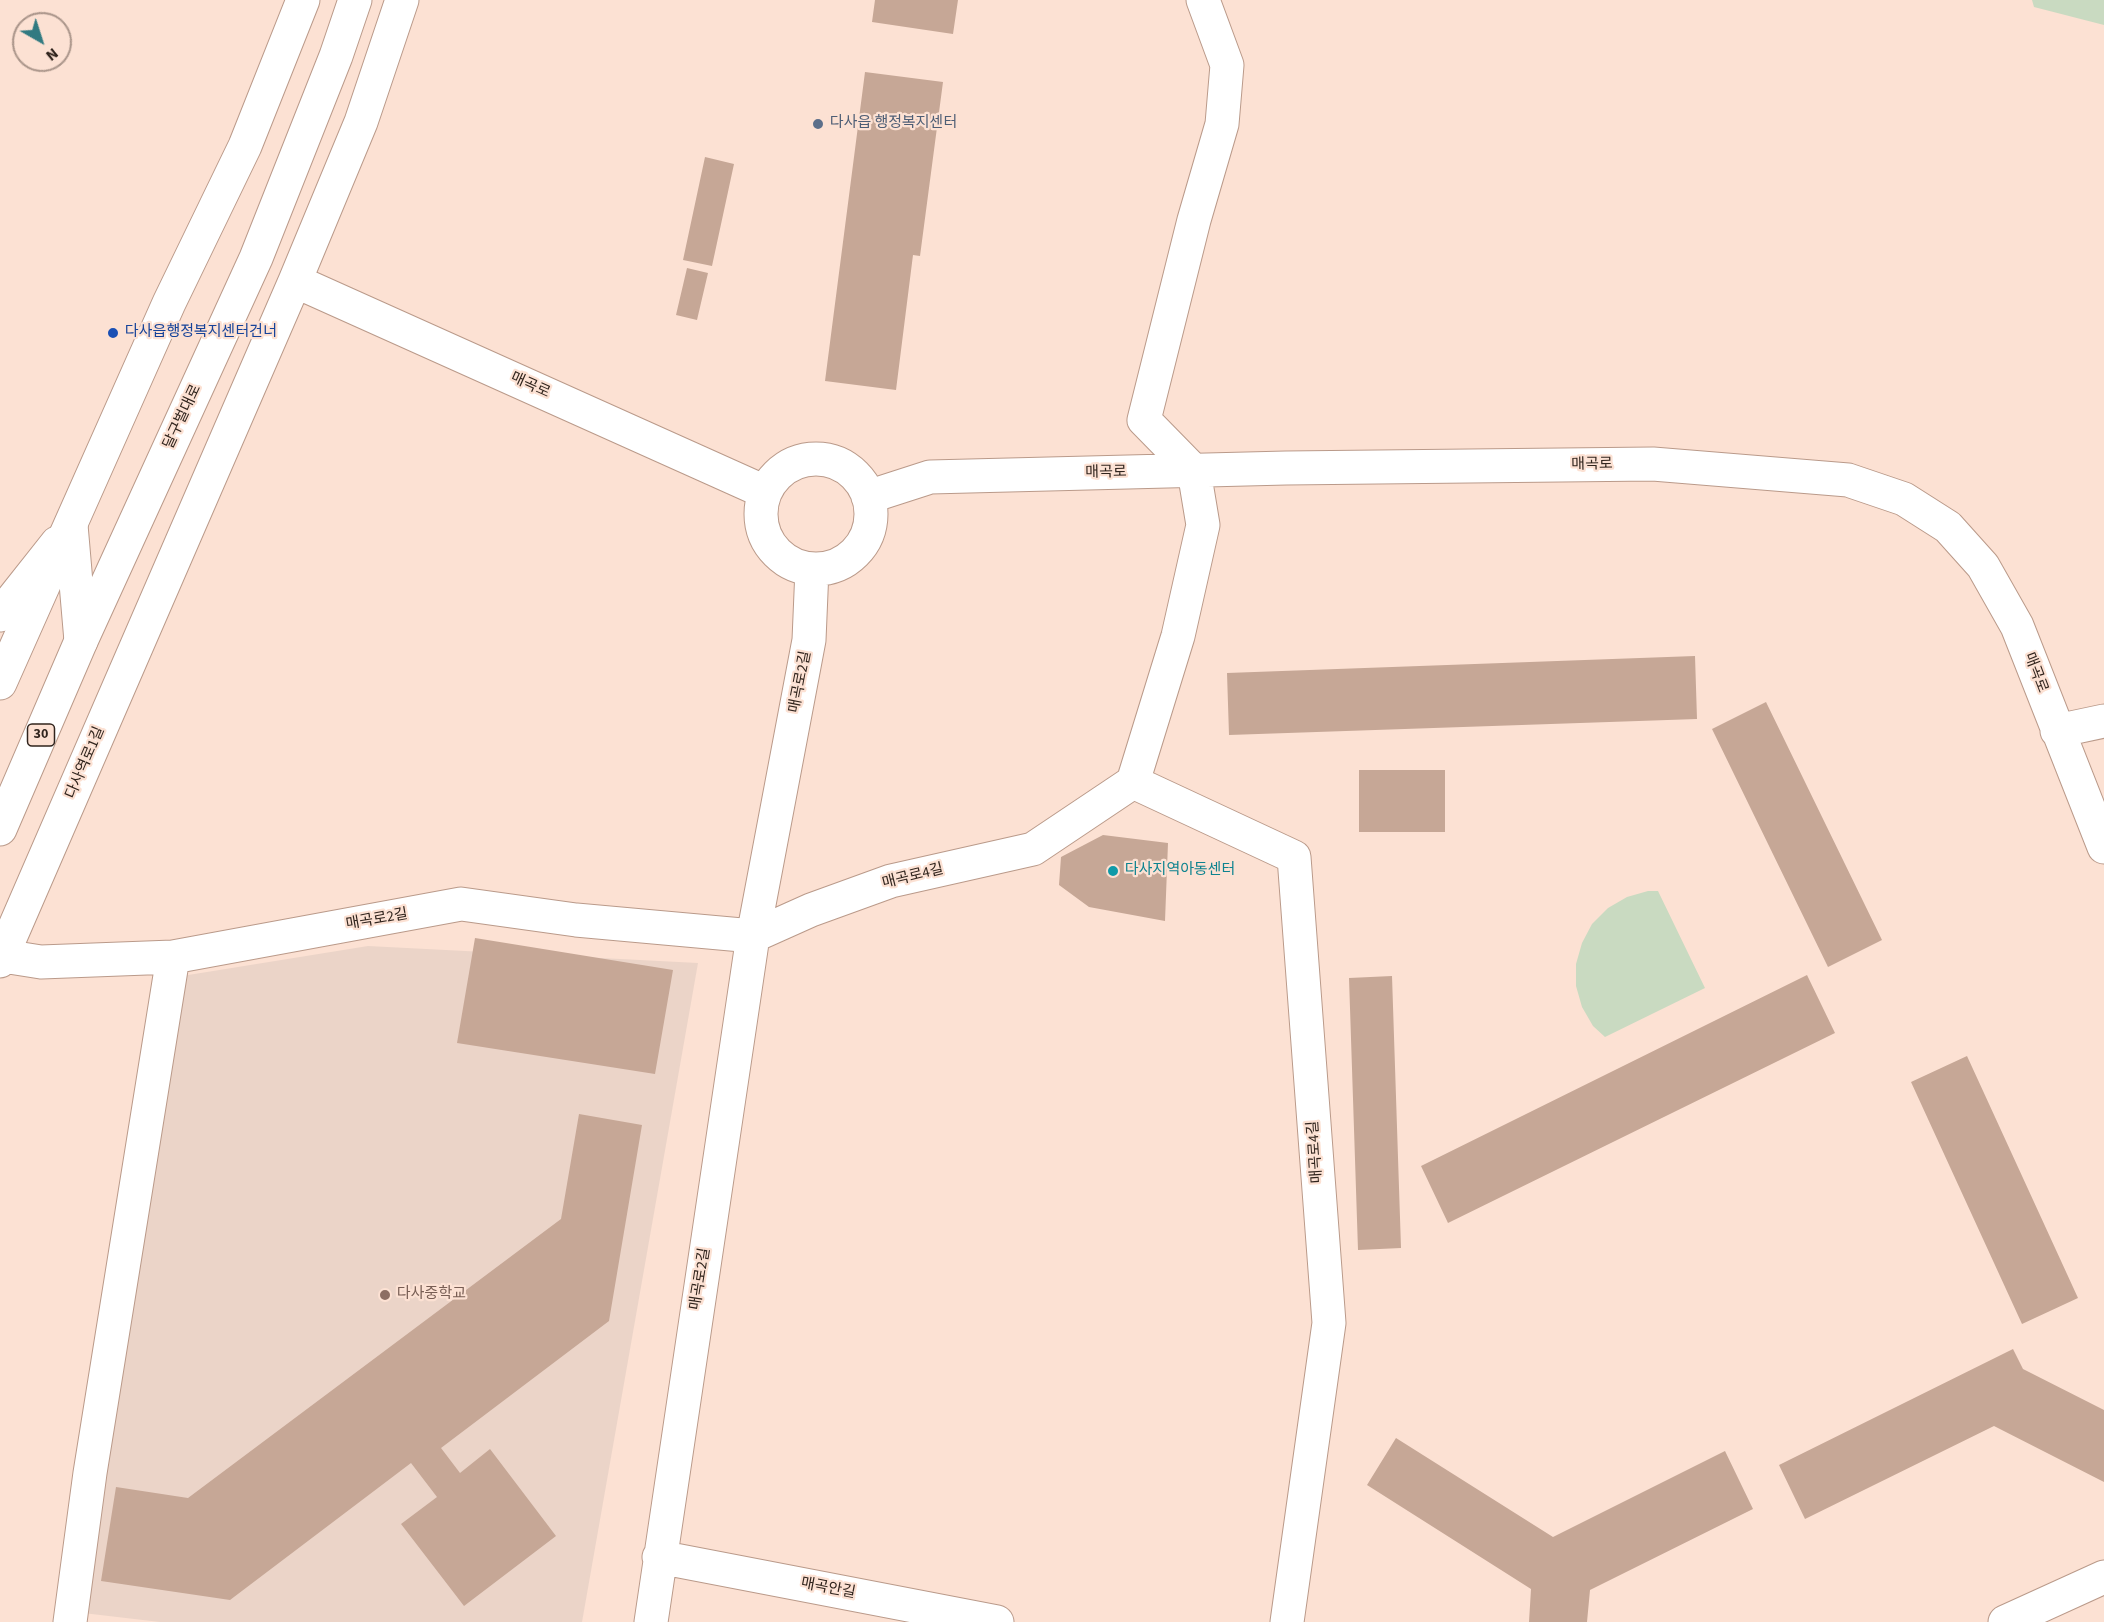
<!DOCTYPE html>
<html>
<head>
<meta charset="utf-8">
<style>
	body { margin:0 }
	#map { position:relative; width:2104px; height:1622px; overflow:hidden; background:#fce1d3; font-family:"Source Sans 3",sans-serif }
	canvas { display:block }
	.north { position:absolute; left:12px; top:12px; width:60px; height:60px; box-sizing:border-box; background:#fce1d3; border:2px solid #aa958a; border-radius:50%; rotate:141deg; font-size:16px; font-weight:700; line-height:24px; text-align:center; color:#30241d }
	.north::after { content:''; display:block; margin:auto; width:21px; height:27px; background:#317a81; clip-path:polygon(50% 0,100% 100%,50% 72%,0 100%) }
</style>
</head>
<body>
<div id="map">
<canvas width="2104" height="1622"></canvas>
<div class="north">N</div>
</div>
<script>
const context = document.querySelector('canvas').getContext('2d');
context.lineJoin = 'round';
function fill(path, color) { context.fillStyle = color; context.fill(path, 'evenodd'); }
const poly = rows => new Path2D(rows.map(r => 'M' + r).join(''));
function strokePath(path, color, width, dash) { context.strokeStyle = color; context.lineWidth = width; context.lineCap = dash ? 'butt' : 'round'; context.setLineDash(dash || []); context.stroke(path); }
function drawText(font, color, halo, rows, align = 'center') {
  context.font = font + ' "Source Sans 3","Noto Sans KR",sans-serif'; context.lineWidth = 4.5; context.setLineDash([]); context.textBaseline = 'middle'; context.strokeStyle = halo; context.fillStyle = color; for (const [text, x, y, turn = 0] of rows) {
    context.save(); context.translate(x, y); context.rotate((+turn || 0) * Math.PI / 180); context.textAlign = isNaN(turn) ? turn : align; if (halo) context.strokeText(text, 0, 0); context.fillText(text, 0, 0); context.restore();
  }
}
fill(poly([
	[368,946,698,963,582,1622,160,1622,83,1613,176,977]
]), '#ebd4c8');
fill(poly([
	[2032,0,2104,0,2104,25,2034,7],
	[1648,891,1658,891,1705,988,1605,1037,1593,1026,1582,1007,1576,986,1576,964,1582,943,1592,924,1608,908,1627,897]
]), '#c9dac1');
fill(poly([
	[875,0,958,0,953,34,872,22],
	[865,72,943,82,920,256,913,255,896,390,825,381],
	[705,157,734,164,712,266,683,260],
	[687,268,708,273,697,320,676,315],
	[1695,656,1697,719,1229,735,1227,673],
	[1766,702,1882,940,1828,967,1712,729],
	[1359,770,1445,770,1445,832,1359,832],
	[1103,835,1168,843,1165,921,1089,907,1059,885,1061,857],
	[475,938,673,970,655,1074,457,1043],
	[1807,975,1835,1033,1448,1223,1421,1166],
	[1392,976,1401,1248,1358,1250,1349,978],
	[1967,1056,2078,1298,2022,1324,1911,1082],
	[579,1114,642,1125,609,1321,441,1448,460,1473,490,1449,556,1536,464,1606,401,1524,437,1497,411,1463,230,1600,101,1581,116,1487,188,1498,561,1219],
	[2013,1349,2023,1369,2104,1410,2104,1482,1994,1426,1805,1519,1779,1465],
	[1396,1438,1553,1537,1725,1451,1753,1509,1590,1590,1587,1622,1529,1622,1531,1589,1367,1485]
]), '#c6a796');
const minor = poly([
	[1203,0,1227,65,1222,124,1194,220,1144,420,1194,471,1203,525,1178,636,1133,782,1294,857,1329,1323,1287,1622],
	[295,281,765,492],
	'761 514a55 55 0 1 1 110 0a55 55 0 1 1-110 0Z',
	[868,497,930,477,1286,468,1653,464,1848,480,1904,499,1948,527,1983,566,2017,626,2104,847],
	[71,525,81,641],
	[0,615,57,543],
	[2057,731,2104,721],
	[3,956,41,962,173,957,461,904,576,920,753,936,811,910,891,881,1033,849,1133,782],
	[0,961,295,281,361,122,402,0],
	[659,1557,997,1622],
	[70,1622,90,1473,173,957],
	[651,1622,753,936,809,640,812,569],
	[2005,1622,2104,1577]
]);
const major = poly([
	[0,683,169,303,245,146,303,0],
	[0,829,81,641,256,258,336,56,355,0]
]);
strokePath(minor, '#ba9a8a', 35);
strokePath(major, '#ba9a8a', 35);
strokePath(minor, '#fff', 33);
strokePath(major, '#fff', 33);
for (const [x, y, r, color] of [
	[818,124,6,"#5c6f8a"],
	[113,333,6,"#1a4fb4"],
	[1113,871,6,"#0f9aa8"],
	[385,1295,6,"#8d6e63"]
]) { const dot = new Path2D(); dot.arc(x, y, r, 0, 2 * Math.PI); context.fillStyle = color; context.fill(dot); strokePath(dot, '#fce1d3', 2); }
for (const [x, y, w] of [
	[41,735,27]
]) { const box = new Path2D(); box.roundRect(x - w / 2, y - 11, w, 22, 4.5); context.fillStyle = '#fce1d3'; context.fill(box); strokePath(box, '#30241d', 1.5); }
drawText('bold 14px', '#30241d', null, [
	["30",41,735]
]);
drawText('15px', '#4e5e75', '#fce1d3', [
	["다사읍 행정복지센터",830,124]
], 'left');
drawText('15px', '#164399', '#fce1d3', [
	["다사읍행정복지센터건너",125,333]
], 'left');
drawText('15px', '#30241d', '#fce1d3', [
	["매곡로",530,386,24],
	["달구벌대로",183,417,-65],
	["매곡로",1592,465,-1],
	["매곡로",1106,473,-1],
	["매곡로",2035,673,69],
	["매곡로2길",801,682,-79],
	["다사역로1길",86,763,-67],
	["매곡로4길",913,877,-14],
	["매곡로2길",377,920,-10],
	["매곡로4길",1316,1152,-94],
	["매곡로2길",701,1279,-81],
	["매곡안길",828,1589,11]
]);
drawText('15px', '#0d838f', '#fce1d3', [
	["다사지역아동센터",1125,871]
], 'left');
drawText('15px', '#785e54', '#fce1d3', [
	["다사중학교",397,1295]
], 'left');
</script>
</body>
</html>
